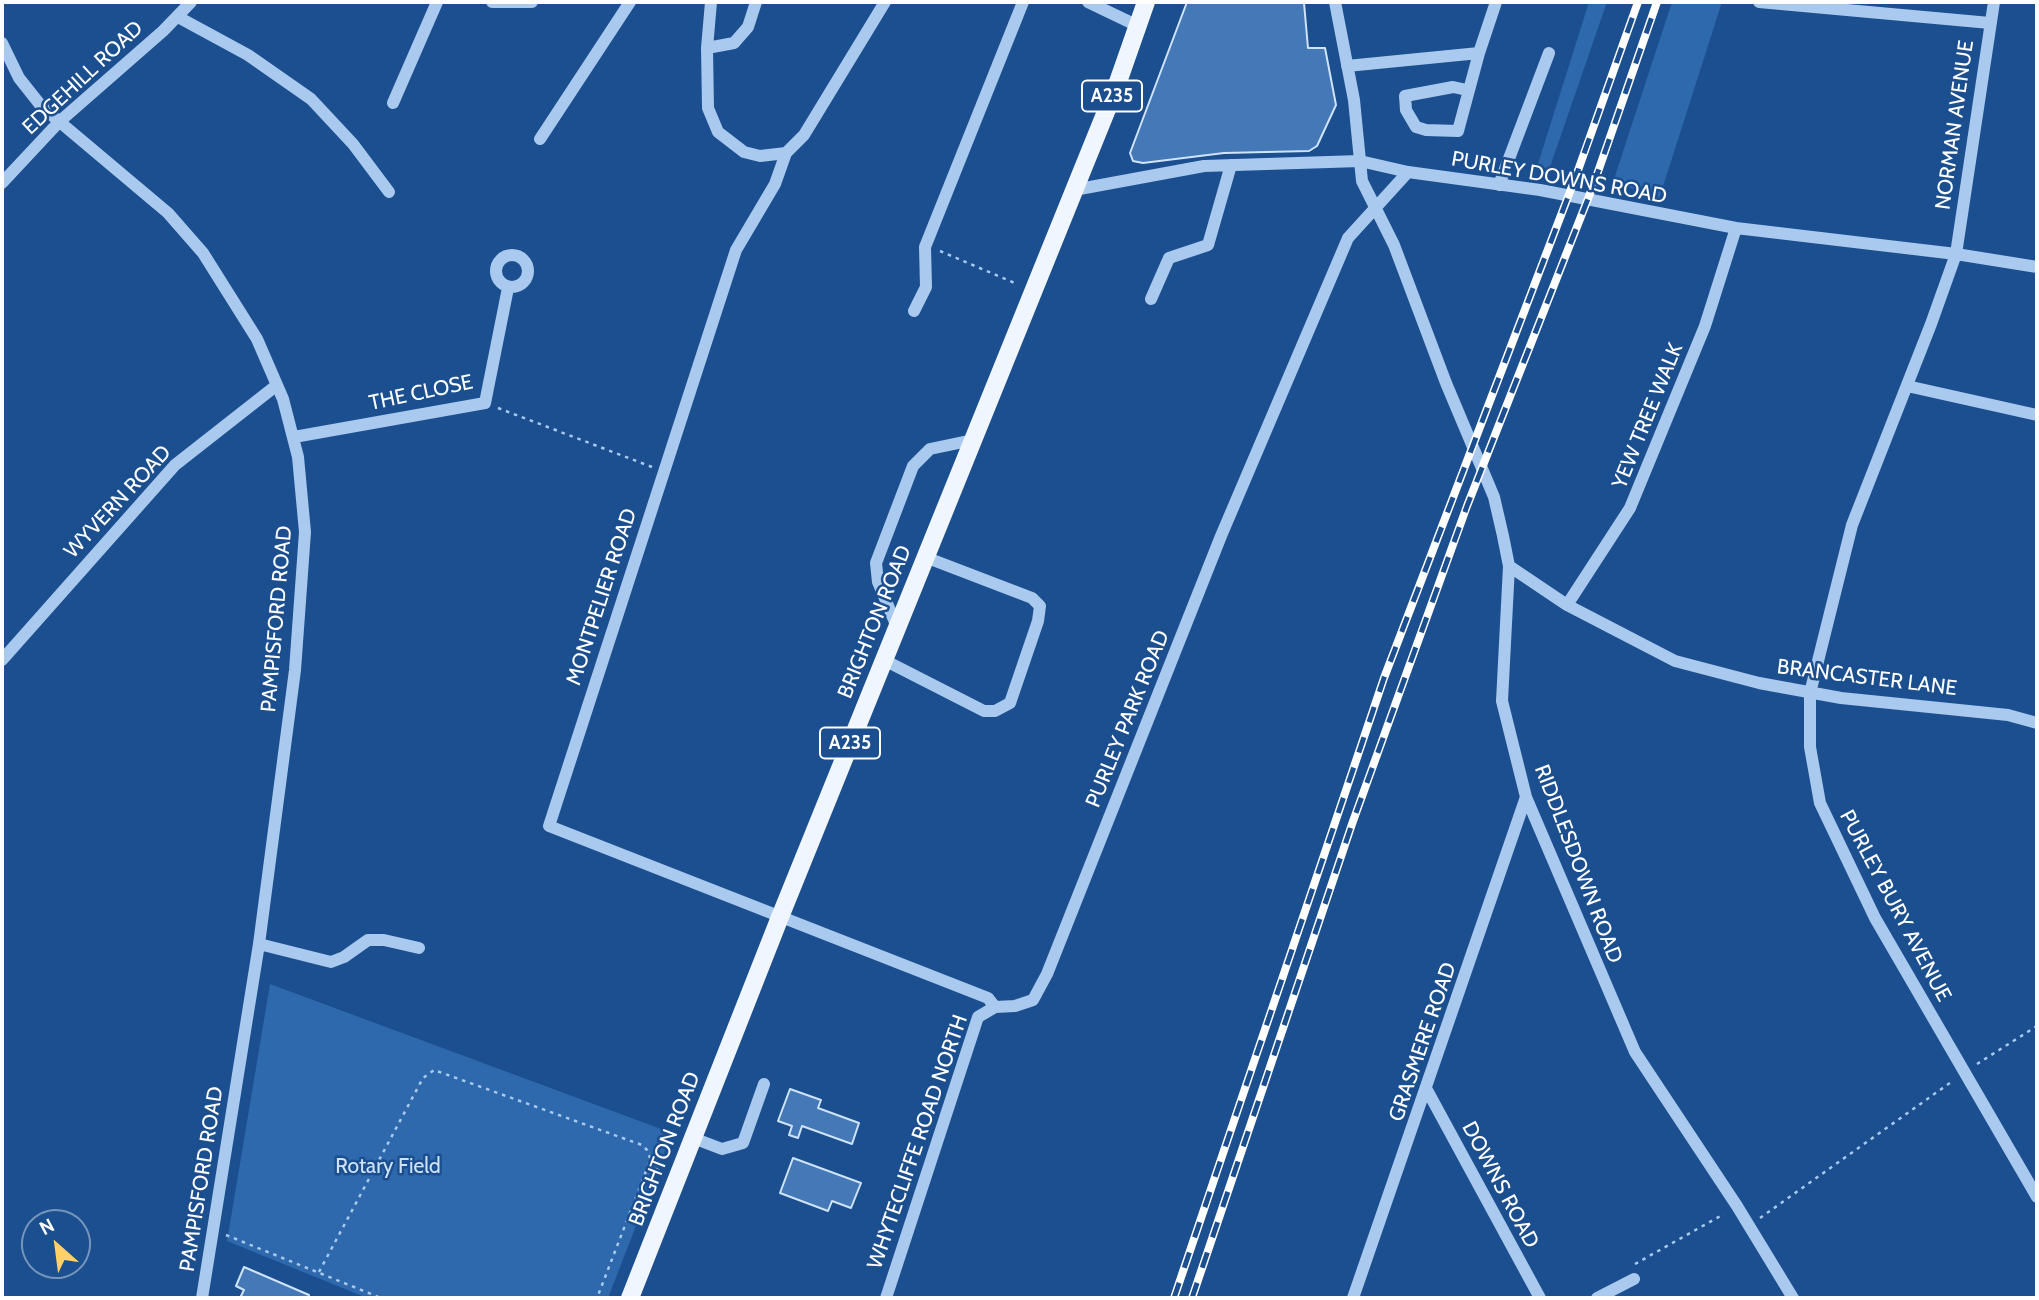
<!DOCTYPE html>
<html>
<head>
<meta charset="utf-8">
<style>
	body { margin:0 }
	#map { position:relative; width:2039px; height:1300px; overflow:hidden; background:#1b4f8f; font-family:Cabin,sans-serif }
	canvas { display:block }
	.frame { position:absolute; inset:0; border:4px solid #fff; pointer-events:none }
	.north { position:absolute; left:21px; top:1209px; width:70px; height:70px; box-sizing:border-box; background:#1b4f8f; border:2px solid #7695bc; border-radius:50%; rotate:332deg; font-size:19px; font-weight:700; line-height:28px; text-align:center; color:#fff }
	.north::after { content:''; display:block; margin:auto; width:24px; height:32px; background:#ffd166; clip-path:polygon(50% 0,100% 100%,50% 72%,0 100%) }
</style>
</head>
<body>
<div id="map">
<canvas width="2039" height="1300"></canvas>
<div class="frame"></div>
<div class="north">N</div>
</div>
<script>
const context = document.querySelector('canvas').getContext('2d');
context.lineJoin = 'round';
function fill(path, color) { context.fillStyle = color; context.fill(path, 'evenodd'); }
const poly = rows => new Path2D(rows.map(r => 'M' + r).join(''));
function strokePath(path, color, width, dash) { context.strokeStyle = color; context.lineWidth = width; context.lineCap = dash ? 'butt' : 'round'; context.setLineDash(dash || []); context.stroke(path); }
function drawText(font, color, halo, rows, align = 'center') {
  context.font = font + ' Cabin,sans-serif'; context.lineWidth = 5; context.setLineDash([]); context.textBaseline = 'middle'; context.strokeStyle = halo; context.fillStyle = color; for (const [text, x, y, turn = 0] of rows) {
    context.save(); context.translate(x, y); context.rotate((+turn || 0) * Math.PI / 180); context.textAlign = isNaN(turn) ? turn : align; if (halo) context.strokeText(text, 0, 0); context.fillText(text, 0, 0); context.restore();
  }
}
fill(poly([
	[1589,2,1607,2,1550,167,1536,170],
	[1672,2,1722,2,1658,202,1614,179],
	[270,984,672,1133,608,1298,367,1298,227,1241]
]), '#2e69ad');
const building = poly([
	[1187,2,1304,3,1308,48,1325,48,1336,105,1317,146,1309,151,1224,153,1143,163,1133,161,1130,153,1187,2],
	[790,1089,821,1100,818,1108,859,1123,852,1144,802,1126,798,1138,789,1135,792,1126,778,1121,790,1089],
	[793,1158,861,1183,851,1208,832,1201,828,1211,780,1193,793,1158],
	[244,1267,309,1295,308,1298,240,1298,244,1290,236,1286,244,1267]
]);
fill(building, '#4478b7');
strokePath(building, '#cfe3fa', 2);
strokePath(poly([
	[940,251,1017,284],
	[498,408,652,467],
	[1977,1064,2037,1026],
	[648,1166,661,1171],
	[1760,1218,1954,1080],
	[226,1235,381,1298],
	[1635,1264,1724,1214],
	[319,1272,423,1078,434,1070,642,1145,647,1150,650,1158,648,1166,597,1298]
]), '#a9c9ee', 2.5, [3.5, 5]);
strokePath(poly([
	[492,2,532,2],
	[711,2,707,48,708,108,718,132,744,152,760,156,786,153],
	[885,2,804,135,786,153,775,184,736,250,549,826,988,998,995,1007],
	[1088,2,1138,26],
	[1335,2,1354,100,1362,181,1394,245,1446,383,1494,497,1503,536,1509,566,1502,701,1526,797,1635,1052,1737,1206,1793,1298],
	[1759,2,1990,23],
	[1994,2,1956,254,1931,324,1852,525,1810,693,1810,747,1820,803,1875,918,2037,1197],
	[178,17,248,55,311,99,353,144,389,192],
	[2,43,19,78,42,107,168,213,203,253,257,339,283,399,298,457,305,532,295,670,259,944,202,1298],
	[707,48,734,43,748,27,756,2],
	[1347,66,1479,53,1496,2],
	[1467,90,1453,87,1405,96,1406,110,1416,127,1426,130,1458,131,1479,53],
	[393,103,437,2],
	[540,139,630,2],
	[2,183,59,122,163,31,191,2],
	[1499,185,1549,53],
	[1074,190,1204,166,1360,161,1408,172,1540,190,1736,228,1956,254,2037,267],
	'496 271a16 16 0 1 1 32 0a16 16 0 1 1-32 0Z',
	[1151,299,1169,258,1208,245,1231,165],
	[914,311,926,287,925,247,1023,2],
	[1907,386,2037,415],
	[294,437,485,403,508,288],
	[1509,566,1567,605,1675,661,1759,683,1841,698,2008,715,2037,723],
	[1567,605,1630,508,1705,326,1736,228],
	[897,627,878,582,876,563,913,466,930,449,973,440],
	[2,660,175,465,277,385],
	[884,660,984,711,995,711,1010,703,1038,621,1040,606,1032,598,925,557],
	[259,944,331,962,344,957,368,940,384,940,419,948],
	[1427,1090,1540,1298],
	[693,1138,722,1149,743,1143,764,1084],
	[886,1298,978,1017,995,1007,1015,1006,1033,1000,1047,974,1221,536,1348,238,1408,172],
	[1353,1298,1526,797],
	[1597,1298,1634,1279]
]), '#a9c9ee', 12);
strokePath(poly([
	[630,1298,780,917,1118,82,1146,2]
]), '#f0f6ff', 18);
const rail = poly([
	[1174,1298,1384,678,1576,176,1638,2],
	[1192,1298,1352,824,1467,506,1593,186,1657,2]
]);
strokePath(rail, '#fff', 8);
strokePath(rail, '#1b4f8f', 5, [16]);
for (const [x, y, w] of [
	[1112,96,60],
	[850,743,60]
]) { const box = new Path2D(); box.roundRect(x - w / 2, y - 15.5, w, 31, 5); context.fillStyle = '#1b4f8f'; context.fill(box); strokePath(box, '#fff', 2); }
drawText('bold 19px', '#fff', null, [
	["A235",1112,96],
	["A235",850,743]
]);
drawText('21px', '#fff', '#1b4f8f', [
	["EDGEHILL ROAD",83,78,-43],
	["NORMAN AVENUE",1955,125,-82],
	["PURLEY DOWNS ROAD",1559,178,10],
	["THE CLOSE",421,393,-12],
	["YEW TREE WALK",1648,416,-68],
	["WYVERN ROAD",118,502,-47],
	["MONTPELIER ROAD",602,597,-72],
	["PAMPISFORD ROAD",277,619,-85],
	["BRIGHTON ROAD",875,622,-68],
	["BRANCASTER LANE",1867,678,7],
	["PURLEY PARK ROAD",1128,719,-68],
	["RIDDLESDOWN ROAD",1578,864,69],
	["PURLEY BURY AVENUE",1895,906,62],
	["GRASMERE ROAD",1423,1042,-71],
	["WHYTECLIFFE ROAD NORTH",918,1142,-71],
	["BRIGHTON ROAD",665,1149,-69],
	["PAMPISFORD ROAD",202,1179,-81],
	["DOWNS ROAD",1500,1185,62]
]);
drawText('21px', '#cfe3fa', '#1b4f8f', [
	["Rotary Field",388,1167]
]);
</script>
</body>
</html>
